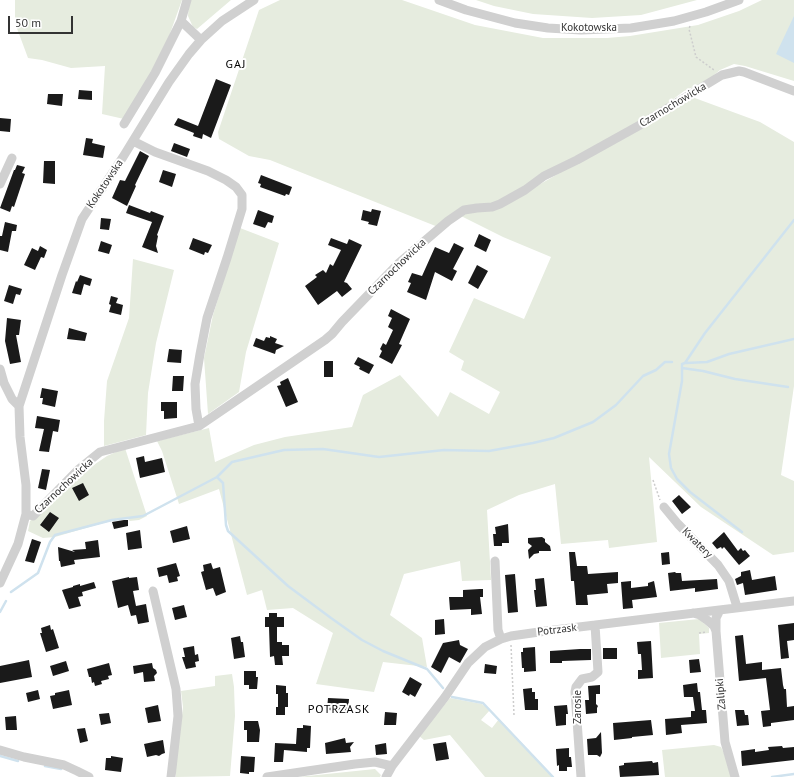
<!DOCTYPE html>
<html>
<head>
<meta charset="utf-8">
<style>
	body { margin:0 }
	#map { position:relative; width:794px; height:777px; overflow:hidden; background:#fff; font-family:"PT Sans",sans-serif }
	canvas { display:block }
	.scale { position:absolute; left:8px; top:16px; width:65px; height:18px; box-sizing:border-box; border:2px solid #333; border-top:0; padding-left:5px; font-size:12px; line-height:14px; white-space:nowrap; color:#333; -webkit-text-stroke:3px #fff; paint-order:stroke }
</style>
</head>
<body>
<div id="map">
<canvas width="794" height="777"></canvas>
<div class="scale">50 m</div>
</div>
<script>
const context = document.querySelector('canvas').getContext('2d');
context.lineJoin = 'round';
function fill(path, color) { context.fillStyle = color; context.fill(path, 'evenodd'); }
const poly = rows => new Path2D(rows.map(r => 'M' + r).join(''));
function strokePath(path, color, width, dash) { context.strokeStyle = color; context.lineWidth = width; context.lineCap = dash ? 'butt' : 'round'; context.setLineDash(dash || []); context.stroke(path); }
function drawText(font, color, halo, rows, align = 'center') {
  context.font = font + ' "PT Sans",sans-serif'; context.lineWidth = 4; context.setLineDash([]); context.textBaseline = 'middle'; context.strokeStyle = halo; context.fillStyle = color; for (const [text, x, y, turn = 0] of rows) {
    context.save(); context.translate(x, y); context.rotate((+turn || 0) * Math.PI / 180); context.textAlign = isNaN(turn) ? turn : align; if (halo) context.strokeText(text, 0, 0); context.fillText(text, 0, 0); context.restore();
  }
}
fill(poly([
	[15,0,182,0,168,39,156,65,124,119,102,114,105,66,71,68,42,60,28,58,15,23],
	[189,0,231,0,197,29,193,27,188,16],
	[280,0,402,0,475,25,543,38,607,38,630,36,698,25,739,11,762,0,794,0,794,81,745,66,734,64,720,70,707,81,684,91,643,122,493,204,460,211,438,227,270,160,249,156,219,139,218,132,259,10],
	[476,0,697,0,641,15,592,18,533,14,494,6],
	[692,97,760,122,794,142,794,386,781,475,794,481,794,552,773,555,701,507,649,457,657,542,609,548,608,540,561,544,555,484,519,495,487,510,491,580,462,581,460,561,404,574,390,615,422,638,427,667,383,662,374,692,316,684,333,633,293,608,267,610,262,590,247,595,219,489,179,504,162,451,157,441,209,428,215,462,254,445,285,437,352,427,363,395,400,375,438,417,450,392,489,414,500,392,461,370,464,361,449,352,474,298,524,319,551,257,503,237,459,215,516,198],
	[240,228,279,243,246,352,239,392,208,414,204,358,213,315],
	[133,259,174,270,156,343,148,393,146,435,104,446,104,421,107,381,129,318],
	[125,448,147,516,139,520,130,521,127,518,103,523,55,537,43,538,28,531,30,521,79,475,107,456],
	[699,619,709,628,709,633,699,634,700,654,661,658,659,623],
	[232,674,234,687,235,716,230,776,176,777,176,766,183,707,181,691,215,686,215,676],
	[450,698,482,704,490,710,481,720,492,728,499,719,554,777,485,777,450,735,424,740,419,736],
	[714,745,721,747,724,753,731,777,665,777,662,750],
	[375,769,381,775,380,777,298,777]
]), '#e6ecdf');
fill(poly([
	[794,16,794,63,776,54]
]), '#cfe2ee');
strokePath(poly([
	[686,363,707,362,729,354,794,339],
	[682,368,703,371,735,379,788,387],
	[217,477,223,483,226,525,228,531,288,586,331,618,362,640,383,651,427,669,443,688],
	[742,532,690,492,677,479,671,468,669,454,682,381,682,364,685,363,705,333,794,220],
	[11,592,38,573,50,542,55,535,112,520,143,516,217,477,232,462,284,450,323,449,379,457,444,450,489,451,533,443,554,438,593,422,616,405,643,376,656,370,665,362,672,362],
	[0,612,6,601],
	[452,697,483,703,553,777],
	[0,756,18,761],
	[45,766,61,769],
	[772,777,794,774]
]), '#cfe2ee', 2.5);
fill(poly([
	[216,79,231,85,211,138,203,134,202,139,193,136,194,133,174,125,178,118,198,126],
	[79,90,92,91,92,100,78,99],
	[48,94,63,94,62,106,47,104],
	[0,118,11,119,10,132,0,131],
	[86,138,93,139,92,143,105,146,103,158,83,155],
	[174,143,190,149,187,157,171,151],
	[140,151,149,156,135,185,136,186,127,206,112,198,120,180,125,181],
	[44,161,55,161,55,184,43,183],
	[17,165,25,167,22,173,25,174,14,207,12,206,10,212,0,208,14,170,15,170],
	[163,170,176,174,172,187,159,182],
	[261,175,292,187,289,195,286,194,285,196,260,187,261,184,258,183],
	[129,205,150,213,151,211,164,216,157,235,158,236,156,246,158,253,142,247,152,222,126,213],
	[372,209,381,211,377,226,368,224,369,222,361,220,363,210,371,212],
	[258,210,274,216,272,223,268,222,265,228,253,224],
	[101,218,111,219,109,230,100,229],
	[5,222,17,225,16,231,12,231,8,252,0,250,0,236,2,236],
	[479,234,491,240,486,252,474,246],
	[193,238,212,245,208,253,205,252,204,255,189,249],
	[331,238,347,244,349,239,362,245,344,282,347,283,352,289,342,297,337,291,318,305,305,286,317,277,315,275,323,270,326,273,330,264,333,266,341,250,328,245],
	[101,241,112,245,109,254,98,251],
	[454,243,464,248,453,269,457,271,452,281,435,272,426,300,407,292,411,283,408,282,412,273,422,276,435,247,449,253],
	[40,246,47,250,44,258,41,257,35,270,24,265,32,248,38,251],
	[477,265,488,271,478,289,468,283],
	[80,275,92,279,90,286,84,284,81,295,72,293,76,281,77,282],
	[9,285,22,289,20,295,16,294,13,304,4,301],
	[111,296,118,298,116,303,123,305,121,315,109,312,111,305,109,304],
	[391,309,410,319,399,344,402,345,392,364,379,357,382,351,380,349,383,343,386,345,393,330,388,327,392,318,388,316],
	[7,318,21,320,19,335,16,335,21,362,10,364,5,341],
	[69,328,87,333,85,341,67,339],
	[270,336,277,339,275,343,284,346,276,350,275,354,253,346,256,338,264,341,266,337,270,338],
	[169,349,182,350,181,363,167,362],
	[358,357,374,365,369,374,359,369,360,367,354,364],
	[324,361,333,361,333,377,324,377],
	[173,376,184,376,183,391,172,391],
	[288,378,298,402,286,407,277,386,281,385,280,382],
	[42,388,58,391,55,407,42,404,43,398,40,398],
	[161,402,177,402,177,418,164,419,164,411,161,411],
	[37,416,60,420,58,432,53,431,49,452,39,451,44,429,35,428],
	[144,456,145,462,162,458,165,472,140,478,136,458],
	[42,469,50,470,46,490,38,488],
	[83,483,89,495,79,501,72,488],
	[679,495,691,507,682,514,672,501],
	[50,512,59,518,49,532,40,525],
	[124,520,128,520,128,526,114,529,112,522],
	[508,524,509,543,502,543,502,546,494,546,493,534,496,534,495,527],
	[187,526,190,539,173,543,170,531],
	[140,530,142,548,128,550,126,533],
	[724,532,738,551,741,548,743,551,745,550,750,556,739,565,724,547,722,549,721,547,717,549,712,543],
	[542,537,545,539,545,542,550,546,551,551,539,551,539,553,534,554,529,559,528,550,532,546,528,543,528,538],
	[32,539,41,542,34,563,25,561],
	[98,540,100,557,74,560,75,564,61,567,60,561,59,561,58,547,75,552,72,550,86,549,85,542],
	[569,552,575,552,577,566,587,566,588,574,618,572,618,583,607,584,608,593,587,595,588,605,576,605,574,581,571,581],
	[669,552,670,564,662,565,661,553],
	[176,563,180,576,177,577,178,581,169,583,167,575,159,577,157,568],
	[211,563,213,569,220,567,226,592,216,596,213,588,206,590,201,572,204,571,203,565],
	[750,570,752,580,775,576,777,590,745,595,743,583,737,585,735,579,741,576,741,572],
	[675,572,676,573,681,573,682,581,717,579,718,589,695,592,695,588,670,591,668,573],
	[515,574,518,612,508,613,505,575],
	[129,577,129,578,137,577,139,590,133,591,136,606,146,604,149,622,138,624,136,615,131,616,128,605,118,608,112,581],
	[544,578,547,606,536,607,534,590,536,590,535,579],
	[631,581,631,588,648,586,648,583,654,581,657,597,632,600,633,608,623,609,621,582],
	[94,582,96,588,82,592,83,596,78,597,81,606,69,609,62,590,73,587,73,586,80,584,80,586],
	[480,589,483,589,483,597,480,597,482,614,471,615,471,609,450,610,449,597,463,597,463,590],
	[184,605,187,617,175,620,172,608],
	[269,613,277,613,277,617,284,617,284,627,277,627,277,642,282,642,282,645,289,645,289,656,282,656,283,665,275,665,274,656,270,657,269,627,265,627,265,617,269,617],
	[444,619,445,634,435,635,435,620],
	[794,623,794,640,787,641,789,658,781,659,778,625],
	[50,625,51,630,53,629,59,648,46,652,40,633,42,633,41,628],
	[743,635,746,664,762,662,762,670,781,668,783,685,784,689,786,689,787,707,794,706,794,720,771,723,771,726,763,727,761,711,770,710,766,678,739,681,735,636],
	[240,636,241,642,243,642,245,657,234,659,231,638],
	[459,640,460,645,468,649,460,663,449,657,441,673,431,667,443,643],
	[651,641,653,678,638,679,638,670,642,670,641,654,638,654,637,642],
	[194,646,195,655,198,654,199,661,195,662,196,667,186,669,182,657,185,657,183,648],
	[535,647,536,671,524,672,524,668,522,668,521,652,523,652,523,648],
	[603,648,617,648,617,659,603,659],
	[580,649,591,649,591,660,562,661,562,663,550,663,550,651],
	[699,659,701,672,690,673,689,660],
	[29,660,32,677,0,683,0,666],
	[66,661,69,671,53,676,50,666],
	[109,663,112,675,108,676,109,679,101,681,102,684,95,686,94,682,92,683,91,677,89,677,87,669],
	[152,663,153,668,156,670,157,673,154,676,155,681,144,682,143,672,134,674,133,666],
	[485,664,497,666,496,674,484,673],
	[244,671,256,671,256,677,258,677,257,689,249,689,249,685,244,685],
	[410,677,422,684,415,697,410,694,409,696,402,692],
	[697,683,698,692,700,692,702,710,706,710,707,723,681,725,682,733,666,735,665,719,691,717,691,711,695,711,693,697,684,697,683,685],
	[276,685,286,686,286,693,288,693,288,707,285,707,285,715,276,715,276,707,278,707,278,694,276,694],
	[600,685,600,694,596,694,596,704,598,706,597,708,597,713,586,714,585,700,589,700,588,686],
	[532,688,532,692,535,692,535,699,538,699,538,710,525,710,523,689],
	[38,690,40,699,28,702,26,693],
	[69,690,72,705,53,709,50,696,55,695,55,693],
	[328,698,349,699,348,711,327,710],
	[158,705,161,721,148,723,145,708],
	[567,705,568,714,566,714,566,725,556,726,554,706],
	[735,710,744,710,745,715,748,715,749,725,737,726],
	[385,712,397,713,396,725,384,725],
	[109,713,111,723,101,725,99,714],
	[16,716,17,730,6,730,5,717],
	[651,720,653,735,632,737,632,738,614,740,613,723],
	[244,721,258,721,260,730,259,742,247,742,247,730,244,730],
	[303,725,311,726,310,748,307,748,307,752,284,750,283,762,274,762,275,743,296,744,297,728,303,728],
	[85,728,88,741,80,743,77,729],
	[601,732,602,753,600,757,597,755,588,755,587,739,596,738],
	[345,738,346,743,354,742,350,747,351,752,326,754,325,743],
	[163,740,165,753,162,754,159,756,156,755,147,757,144,744],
	[446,742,449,759,436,761,433,744],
	[386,743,387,754,376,755,375,745],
	[782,746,783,748,794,747,794,760,742,766,741,751,755,749,755,752,769,750,768,747],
	[569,748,569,757,571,757,572,767,567,767,567,771,559,771,559,765,557,766,556,749],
	[111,756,123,758,121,772,105,770,106,758,111,758],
	[241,756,255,757,254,772,249,772,249,774,240,773],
	[652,761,653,763,658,762,659,775,620,777,619,766,624,765,624,763]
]), '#1a1a1a');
strokePath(poly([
	[690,26,689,29,696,57,714,70],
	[653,480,660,500],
	[699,633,706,632],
	[511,645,514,715]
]), '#cdcdcd', 1.5, [2, 2]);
strokePath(poly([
	[187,0,181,21,201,40],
	[439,0,466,10,515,23,548,28,581,30,631,28,674,21,706,12,739,0],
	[124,124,155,73,181,21],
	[133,141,155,152,208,171,226,180,236,187,242,195,242,209,227,258,207,318,200,354,195,384,196,409,199,426],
	[0,184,12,158],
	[0,369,4,383,12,399,19,406],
	[664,507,678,524,718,565,729,581,737,607],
	[26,514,33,516,79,469,100,452,199,426,325,340,332,334,342,322,399,263,448,221,464,210,477,208,492,207,500,204,525,190,544,176,577,160,640,125,722,75,739,71,744,72,794,91],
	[495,561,498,630,501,639],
	[0,583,18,544,26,514,26,485,20,437,19,406,62,275,82,219,123,157,169,82,189,54,201,40,222,21,254,0],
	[153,591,176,689,177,702,178,716,171,777],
	[720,610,716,618,716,631,725,742,735,777],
	[693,613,700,615,707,620,714,626,716,631],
	[0,750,24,757,64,765,77,771,89,777],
	[267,777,355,764,375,762,392,766],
	[386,777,392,766,445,697,468,663,485,647,501,639,511,636,546,631,794,601],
	[581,777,575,692,576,687,582,679,592,677,598,672,595,625]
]), '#d0d0d0', 9);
drawText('11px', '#333', '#fff', [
	["Kokotowska",589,28],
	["Czarnochowicka",673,105,-31],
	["Kokotowska",105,184,-56],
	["Czarnochowicka",397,267,-44],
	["Czarnochowicka",64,486,-43],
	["Kwatery",697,543,45],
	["Potrzask",557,630,-7],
	["Zalipki",721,694,-95],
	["Zarosie",578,707,-90]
]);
context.letterSpacing = '1px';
drawText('12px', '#000', '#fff', [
	["GAJ",236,65],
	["POTRZASK",339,710]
]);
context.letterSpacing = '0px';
</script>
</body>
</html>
